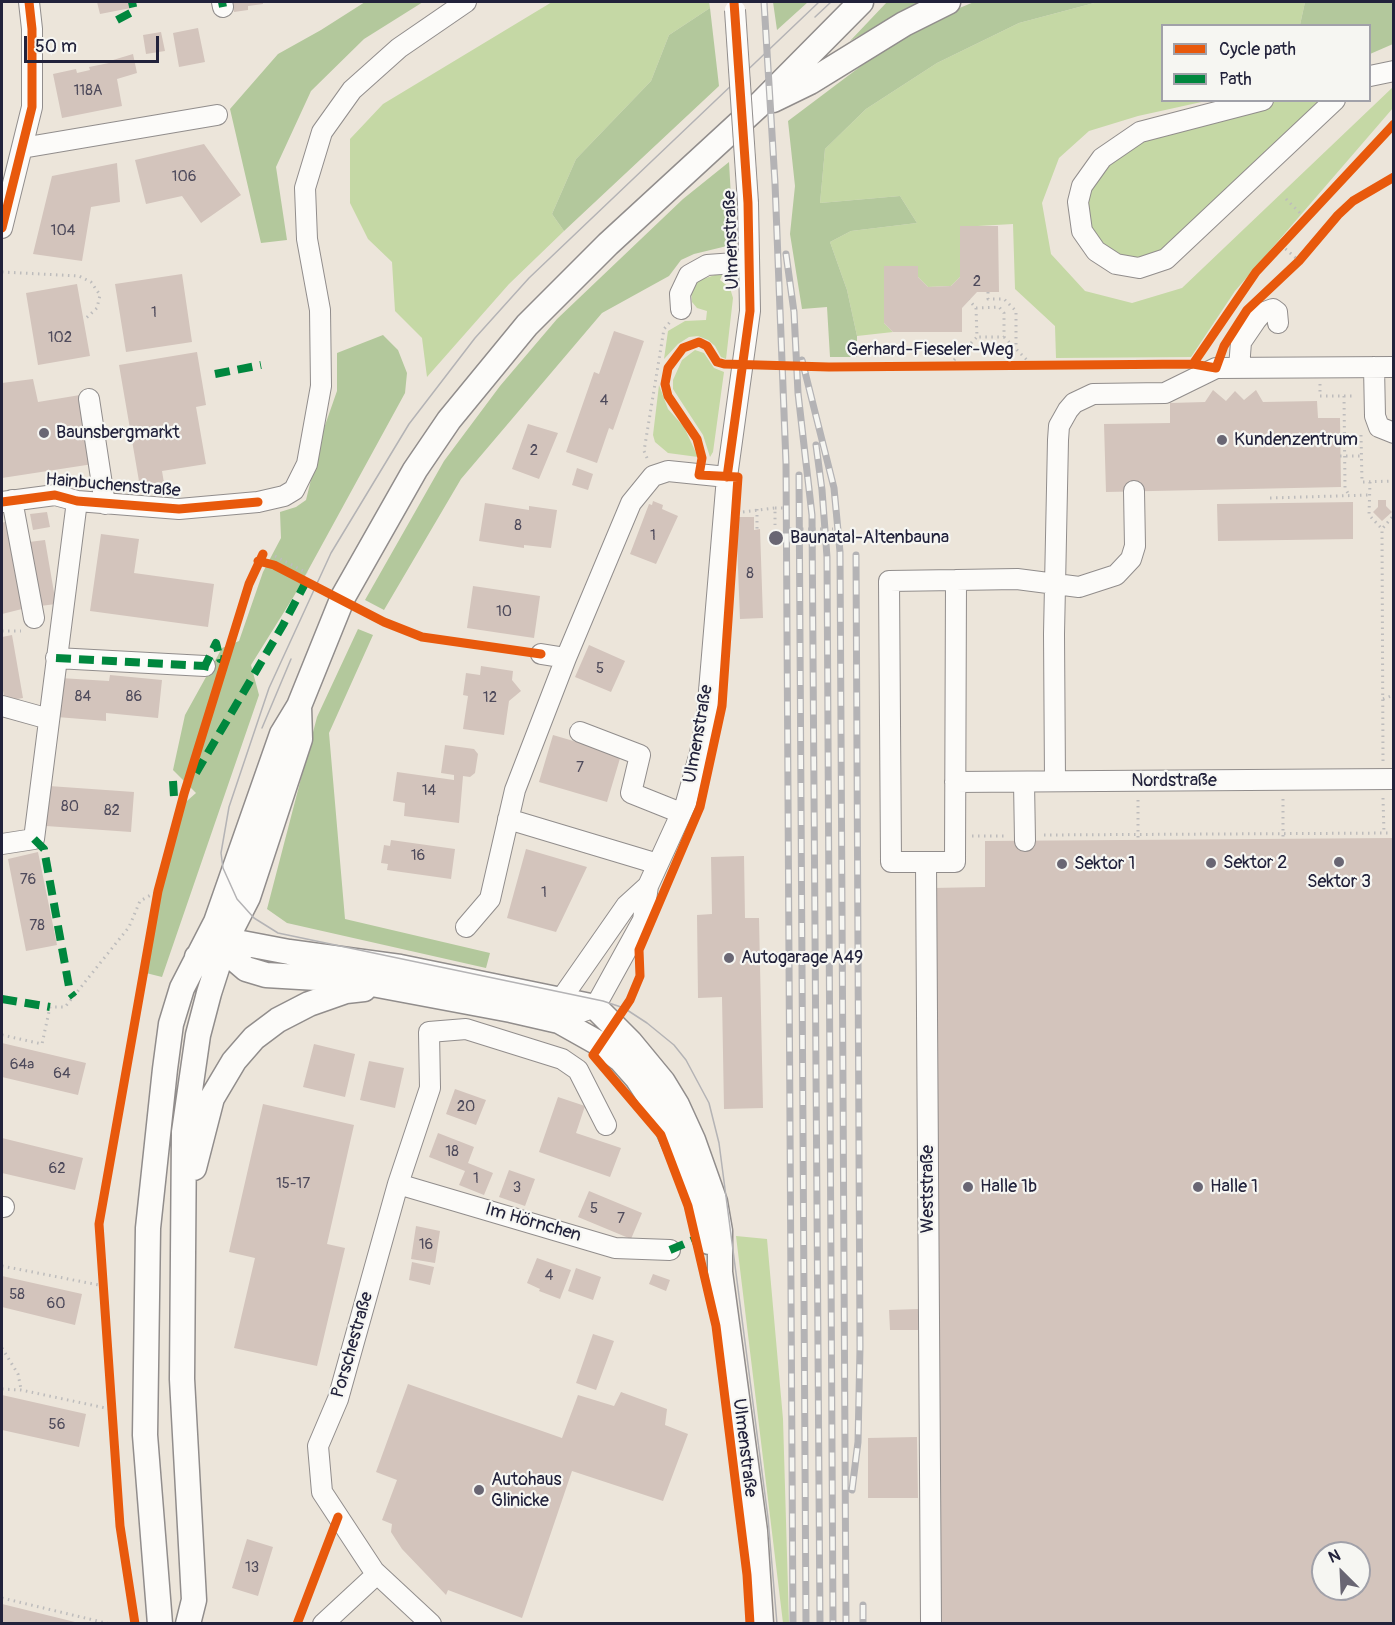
<!DOCTYPE html>
<html>
<head>
<meta charset="utf-8">
<style>
	body { margin:0 }
	#map { position:relative; width:1395px; height:1625px; overflow:hidden; background:#ece5da; font-family:Pangolin,sans-serif }
	canvas { display:block }
	.frame { position:absolute; inset:0; border:3px solid #22223b; pointer-events:none }
	.legend { position:absolute; left:1161px; top:24px; width:210px; height:78px; box-sizing:border-box; background:#f6f6f2; border:2px solid #a1a1a9; margin:0; padding:8px 10px; list-style:none; font-size:18px; color:#22223b }
	.legend li { display:flex; align-items:center; gap:12px; height:30px }
	.legend b { width:30px; border:2px solid #a1a1a9 }
	.north { position:absolute; left:1311px; top:1541px; width:60px; height:60px; box-sizing:border-box; background:#f6f6f2; border:2px solid #a1a1a9; border-radius:50%; rotate:336deg; font-size:16px; font-weight:700; line-height:24px; text-align:center; color:#22223b }
	.north::after { content:''; display:block; margin:auto; width:21px; height:27px; background:#696673; clip-path:polygon(50% 0,100% 100%,50% 72%,0 100%) }
	.scale { position:absolute; left:24px; top:36px; width:135px; height:27px; box-sizing:border-box; border:3px solid #22223b; border-top:0; padding-left:8px; font-size:18px; line-height:21px; white-space:nowrap; color:#22223b; -webkit-text-stroke:4px #f6f6f2; paint-order:stroke }
</style>
</head>
<body>
<div id="map">
<canvas width="1395" height="1625"></canvas>
<div class="frame"></div>
<ul class="legend">
<li><b style="height:8px;background:#e8590c"></b>Cycle path</li>
<li><b style="height:8px;background:#00873e"></b>Path</li>
</ul>
<div class="north">N</div>
<div class="scale">50 m</div>
</div>
<script>
const context = document.querySelector('canvas').getContext('2d');
context.lineJoin = 'round';
function fill(path, color) { context.fillStyle = color; context.fill(path, 'evenodd'); }
const poly = rows => new Path2D(rows.map(r => 'M' + r).join(''));
function strokePath(path, color, width, dash) { context.strokeStyle = color; context.lineWidth = width; context.lineCap = dash ? 'butt' : 'round'; context.setLineDash(dash || []); context.stroke(path); }
function drawText(font, color, halo, rows, align = 'center') {
  context.font = font + ' Pangolin,sans-serif'; context.lineWidth = 4.5; context.setLineDash([]); context.textBaseline = 'middle'; context.strokeStyle = halo; context.fillStyle = color; for (const [text, x, y, turn = 0] of rows) {
    context.save(); context.translate(x, y); context.rotate((+turn || 0) * Math.PI / 180); context.textAlign = isNaN(turn) ? turn : align; if (halo) context.strokeText(text, 0, 0); context.fillText(text, 0, 0); context.restore();
  }
}
fill(poly([
	[552,2,709,2,710,8,669,35,651,81,576,159,552,214,564,231,509,284,427,377,422,338,395,311,392,262,368,239,350,203,350,139,383,104],
	[1098,2,1305,2,1300,25,1162,26,1162,100,1206,101,1138,116,1089,131,1059,158,1042,203,1051,254,1085,291,1132,303,1182,288,1393,87,1393,108,1235,291,1191,357,1056,358,1055,326,1015,289,1013,224,960,227,960,277,951,286,928,287,918,277,918,266,884,266,884,323,893,332,857,336,847,290,830,242,851,231,917,223,900,196,820,203,825,149,866,109,937,63,1019,23],
	[1278,101,1328,101,1203,222,1144,263,1119,261,1094,244,1083,195,1097,173,1145,135],
	[718,274,722,275,720,280,730,288,733,298,726,359,721,357,715,346,708,340,698,336,689,337,678,344,664,359,668,331,685,321,706,320,707,311,697,308,692,302,691,289,697,281],
	[695,350,704,353,714,368,724,372,713,452,710,457,703,435,673,389,673,380,682,360],
	[659,385,668,409,684,427,698,457,668,453,655,442,653,435],
	[736,1236,767,1239,783,1419,789,1623,783,1623]
]), '#c5d8a5');
fill(poly([
	[365,2,423,2,364,39,311,91,276,167,287,240,261,243,230,109,278,54,321,30],
	[773,2,808,2,777,30],
	[887,2,921,2,850,41],
	[974,2,1098,2,1019,23,937,63,866,109,825,149,820,203,900,196,917,223,851,231,830,242,847,290,857,336,857,357,830,357,827,307,802,309,790,234,795,186,788,121,873,57,940,16],
	[1305,2,1393,2,1393,44,1370,54,1370,26,1300,25],
	[710,8,719,86,564,231,552,214,576,159,651,81,669,35],
	[729,162,733,233,727,246,694,254,681,260,669,276,602,313,461,479,384,610,365,600,444,461,500,386,557,319,683,199],
	[383,335,398,350,407,373,405,393,294,596,251,665,259,695,162,977,142,972,151,922,180,807,196,793,173,770,185,715,222,648,239,641,263,572,281,538,280,512,296,507,306,500,323,431,337,391,337,353],
	[358,629,373,635,329,733,345,919,490,953,486,968,287,923,267,909,317,717]
]), '#b3c89c');
fill(poly([
	[97,2,130,2,131,8,100,14],
	[233,2,263,2,263,4,248,6,248,10,234,12],
	[198,28,205,62,179,67,173,33],
	[161,32,165,51,146,54,143,35],
	[133,54,137,73,117,79,122,106,62,118,53,74,76,69,77,73,90,70,89,67,114,62,113,60],
	[204,144,241,195,201,223,182,196,146,204,135,160],
	[117,163,120,202,91,207,82,261,33,254,52,176],
	[960,226,998,226,999,292,977,292,962,308,962,332,893,332,884,323,884,266,918,266,918,277,928,287,951,286,960,277],
	[182,274,192,342,126,352,115,284],
	[77,284,90,356,38,365,26,293],
	[614,331,644,341,613,430,609,428,597,463,566,452,594,372,599,374],
	[197,352,206,405,196,407,206,464,162,471,164,483,140,487,119,365],
	[33,379,38,402,80,395,93,464,2,478,2,383],
	[1213,390,1226,401,1235,391,1244,400,1256,390,1263,402,1317,401,1318,418,1340,418,1341,487,1106,492,1104,424,1170,423,1170,403,1205,402],
	[528,424,558,433,539,479,512,469],
	[577,468,593,474,588,490,572,485],
	[1378,500,1386,500,1386,506,1392,512,1382,521,1373,512,1378,507],
	[653,501,663,505,662,509,678,516,656,564,630,554,649,504,652,505],
	[1353,502,1353,539,1218,541,1217,504],
	[485,503,529,510,529,506,557,510,551,548,524,545,524,548,479,541],
	[47,512,50,527,33,530,30,514],
	[736,517,754,517,754,530,760,529,763,618,740,619],
	[7,521,26,608,2,614,2,523],
	[101,534,139,539,134,573,214,584,208,627,90,611],
	[45,540,56,604,40,606,29,542],
	[473,586,540,596,534,638,467,628],
	[12,635,23,698,5,701,2,685,2,637],
	[589,645,625,661,611,692,575,677],
	[481,666,513,671,512,680,521,691,509,701,504,735,463,729,468,696,463,695,466,673,480,675],
	[110,675,162,680,158,718,106,713,106,721,57,717,60,678,109,681],
	[553,735,621,755,607,802,539,782],
	[445,745,474,749,478,754,475,773,470,777,463,776,459,823,404,816,405,803,393,801,397,772,454,780,454,775,441,773],
	[49,786,134,792,131,832,46,826],
	[1394,838,1394,1624,936,1624,932,888,985,887,985,841],
	[1323,1553,1359,1553,1359,1589,1323,1589],
	[391,840,455,849,451,879,387,870,388,864,381,863,384,845,390,846],
	[526,849,587,867,556,932,507,918],
	[38,852,57,945,26,951,8,859],
	[744,856,745,918,759,918,763,1108,724,1109,722,997,698,998,697,915,712,914,711,857],
	[2,1043,86,1063,78,1095,2,1077],
	[314,1044,355,1054,345,1097,303,1087],
	[369,1061,404,1068,395,1108,360,1100],
	[455,1089,486,1100,476,1125,446,1114],
	[558,1097,585,1106,576,1133,621,1148,610,1177,539,1152],
	[263,1104,354,1125,327,1244,345,1248,317,1366,234,1348,255,1258,229,1252],
	[438,1133,474,1147,468,1163,493,1173,484,1195,459,1185,465,1171,429,1157],
	[2,1138,83,1158,75,1190,2,1173],
	[509,1170,535,1179,525,1206,499,1197],
	[589,1191,642,1213,631,1239,578,1217],
	[416,1226,440,1231,435,1263,411,1259],
	[537,1258,571,1270,560,1299,539,1291,540,1289,527,1283],
	[412,1262,434,1267,430,1285,409,1280],
	[576,1268,601,1277,593,1300,568,1291],
	[653,1274,670,1280,666,1291,649,1284],
	[2,1276,82,1294,75,1325,2,1307],
	[918,1309,918,1330,890,1330,889,1310],
	[593,1334,614,1341,596,1390,576,1383],
	[408,1384,562,1438,578,1395,614,1406,621,1392,667,1409,665,1425,688,1434,663,1501,572,1471,522,1618,448,1590,446,1595,402,1549,391,1532,392,1524,382,1520,397,1480,376,1472],
	[2,1395,86,1414,79,1447,2,1430],
	[917,1437,918,1498,868,1498,868,1438],
	[247,1539,273,1547,258,1596,232,1588],
	[2,1604,79,1623,79,1624,2,1624]
]), '#d3c4bc');
const minor = poly([
	[222,2,223,7],
	[1370,76,1394,71],
	[1263,100,1140,132,1102,158,1082,186,1078,202,1082,231,1096,251,1116,264,1139,268,1166,259,1335,100],
	[22,148,217,115],
	[2,228,32,107,32,29,29,2],
	[681,309,680,294,689,275,707,265,749,262],
	[1374,367,1375,416,1379,427,1394,433],
	[1239,368,1241,342,1256,320,1262,313,1273,309,1277,312,1278,323],
	[89,399,105,504],
	[12,500,34,618],
	[2,502,55,495,77,501,179,509,258,502,284,496,294,490,307,464,321,386,320,310,307,239,305,188,322,132,352,90,399,48,466,2],
	[541,654,566,658],
	[56,658,205,666],
	[2,706,49,719],
	[580,732,640,755,631,793,681,813],
	[1055,781,1054,634,1058,440,1059,426,1068,410,1074,403,1093,394,1165,393,1216,368,1394,367],
	[955,782,1394,779],
	[1024,782,1025,841],
	[508,819,658,864],
	[2,844,34,839,77,501],
	[926,862,891,862,889,581,956,580],
	[466,927,490,899,515,790,566,658,631,503,653,476,668,471,727,477],
	[559,1011,559,1002,626,906,648,886],
	[581,1012,595,1007,643,920,648,886,686,803,700,753,707,715,727,477,750,311,748,203],
	[398,1184,615,1248,670,1250],
	[2,1207,4,1207],
	[323,1624,377,1574],
	[431,1624,374,1571,322,1492,318,1446,338,1399,398,1184,430,1088,429,1032,466,1029,562,1059,578,1070,606,1125],
	[931,1624,926,862,955,862,956,580,1017,579,1079,587,1116,575,1131,559,1135,546,1134,491]
]);
const major = poly([
	[773,100,810,82,904,24,948,2],
	[223,933,232,957,246,969,266,975,351,980,511,1010,559,1021,600,1044,621,1060,637,1078,663,1118,691,1182,709,1242],
	[197,957,226,940,289,952,400,967,595,1007,630,1042,663,1082,677,1105,693,1140,715,1202,720,1231,720,1272,755,1531,761,1624],
	[194,1168,212,1098,234,1061,254,1038,278,1020,309,1004,346,991,364,989],
	[160,1624,145,1435,148,1228,165,1069,171,1024,182,988,216,922,282,734,299,706,343,597,415,470,449,420,527,325,608,244,757,107,861,2],
	[188,1624,194,1600,182,1379,184,1132,198,1035,209,993,226,940,248,897,300,739,299,706]
]);
strokePath(minor, '#918d8c', 22);
strokePath(major, '#918d8c', 27);
strokePath(poly([
	[1286,199,1305,218],
	[1281,245,1299,261],
	[2,272,79,276,91,282,100,295,97,308,84,320],
	[988,292,988,299,1004,299,1016,311,1016,349],
	[976,308,999,307,1004,313,1004,337,977,337],
	[1004,337,1032,365],
	[954,366,954,360,977,337,976,308,969,300],
	[829,367,1032,365],
	[1320,384,1320,396,1356,396],
	[1344,396,1345,488,1349,495],
	[1361,435,1362,482,1394,481],
	[1340,456,1361,456],
	[702,457,689,424,668,396,665,384,668,368,683,348,699,342,707,346,717,362,724,364],
	[647,458,644,451,664,329,670,322],
	[1370,482,1369,515,1382,529],
	[1270,498,1369,495],
	[775,508,786,508,786,529,833,529],
	[757,509,757,530],
	[743,512,775,508,775,525],
	[275,556,307,573],
	[2,631,21,631],
	[1383,699,1394,695],
	[1383,761,1382,529,1394,515],
	[1383,798,1384,833],
	[1283,799,1283,839],
	[1138,800,1138,840],
	[1044,835,1394,833],
	[972,836,1007,836],
	[2,1035,42,1044,50,1007,65,1007,129,927,140,901,158,891],
	[2,1266,104,1286],
	[2,1348,18,1374,21,1389],
	[2,1389,21,1390,110,1409],
	[2,1598,110,1624]
]), '#bdbcbc', 3, [1.5, 4.5]);
strokePath(minor, '#fcfbf9', 20);
strokePath(major, '#fcfbf9', 24);
strokePath(poly([
	[815,17,831,2],
	[262,728,291,659],
	[777,1624,768,1518,719,1143,709,1103,686,1060,674,1045,647,1023,624,1008,603,1001,278,933,254,918,237,899,223,868,221,853,229,807,269,688,331,553,409,424,475,338,529,278,819,2]
]), '#b4b3b5', 1.5);
const rail = poly([
	[764,2,775,183,786,463,793,1624],
	[786,254,794,312,798,393,812,515,820,1624],
	[802,360,834,488,840,552,846,1624],
	[816,445,822,490,827,557,833,1624],
	[799,475,806,1624],
	[852,1490,858,1442,860,1347,856,555],
	[863,1605,863,1624]
]);
strokePath(rail, '#b4b3b5', 7);
strokePath(rail, '#f6f6f2', 4.5, [14]);
const minorBridge = poly([
	[735,10,748,203]
]);
strokePath(minorBridge, '#918d8c', 22, []);
strokePath(poly([
	[274,565,384,622]
]), '#bdbcbc', 3, [1.5, 4.5]);
strokePath(minorBridge, '#fcfbf9', 20);
strokePath(poly([
	[222,2,223,7],
	[117,20,134,11,132,2],
	[215,374,261,365],
	[56,658,205,666],
	[209,667,205,666,216,643,220,659,226,660],
	[196,773,283,625,308,578],
	[173,781,174,797,182,800],
	[34,839,44,849,70,992,74,997],
	[2,999,50,1007],
	[670,1250,696,1239]
]), '#00873e', 8, [15, 8]);
strokePath(poly([
	[2,228,32,107,32,29,29,2],
	[1193,364,1256,272,1394,124],
	[727,477,750,311,748,203,734,2],
	[2,502,55,495,77,501,179,509,258,502],
	[258,561,274,565,384,622,422,637,541,654],
	[135,1624,120,1526,99,1224,158,891,184,794,249,584,263,554],
	[297,1624,338,1517],
	[750,1624,747,1575,716,1326,688,1206,661,1135,593,1055,630,1000,640,976,639,950,700,807,722,706,738,477,699,475,702,458,697,439,668,396,665,384,668,368,683,348,699,342,707,346,717,362,724,364,829,367,1193,364,1216,368,1224,346,1247,310,1299,261,1338,215,1353,201,1394,177]
]), '#e8590c', 9);
for (const [x, y, r, color] of [
	[44,433,6,"#696673"],
	[1222,440,6,"#696673"],
	[776,538,8,"#696673"],
	[1339,862,6,"#696673"],
	[1211,863,6,"#696673"],
	[1062,864,6,"#696673"],
	[729,958,6,"#696673"],
	[968,1187,6,"#696673"],
	[1198,1187,6,"#696673"],
	[479,1490,6,"#696673"]
]) { const dot = new Path2D(); dot.arc(x, y, r, 0, 2 * Math.PI); context.fillStyle = color; context.fill(dot); strokePath(dot, '#f6f6f2', 2); }
drawText('15px', '#4e4a5b', null, [
	["118A",88,91],
	["106",184,177],
	["104",63,231],
	["2",977,282],
	["1",154,313],
	["102",60,338],
	["4",604,401],
	["2",534,451],
	["8",518,526],
	["1",653,536],
	["8",750,574],
	["10",504,612],
	["5",600,669],
	["84",83,697],
	["86",134,697],
	["12",490,698],
	["7",580,768],
	["14",429,791],
	["80",70,807],
	["82",112,811],
	["16",418,856],
	["76",28,880],
	["1",544,893],
	["78",37,926],
	["64a",22,1065],
	["64",62,1074],
	["20",466,1107],
	["18",452,1152],
	["62",57,1169],
	["1",476,1179],
	["15-17",293,1184],
	["3",517,1188],
	["5",594,1209],
	["7",621,1219],
	["16",426,1245],
	["4",549,1276],
	["58",17,1295],
	["60",56,1304],
	["56",57,1425],
	["13",252,1568]
]);
drawText('18px', '#22223b', '#f6f6f2', [
	["Ulmenstraße",732,240,-92],
	["Gerhard-Fieseler-Weg",930,350],
	["Hainbuchenstraße",113,486,5],
	["Ulmenstraße",699,734,-80],
	["Nordstraße",1174,781],
	["Weststraße",928,1189,-90],
	["Im Hörnchen",533,1223,16],
	["Porschestraße",353,1345,-74],
	["Ulmenstraße",744,1448,83]
]);
drawText('18px', '#22223b', '#f6f6f2', [
	["Baunsbergmarkt",56,433],
	["Kundenzentrum",1234,440],
	["Baunatal-Altenbauna",790,538],
	["Sektor 2",1223,863],
	["Sektor 1",1074,864],
	["Sektor 3",1339,882,"center"],
	["Autogarage A49",741,958],
	["Halle 1b",980,1187],
	["Halle 1",1210,1187],
	["Autohaus",491,1480],
	["Glinicke",491,1501]
], 'left');
</script>
</body>
</html>
